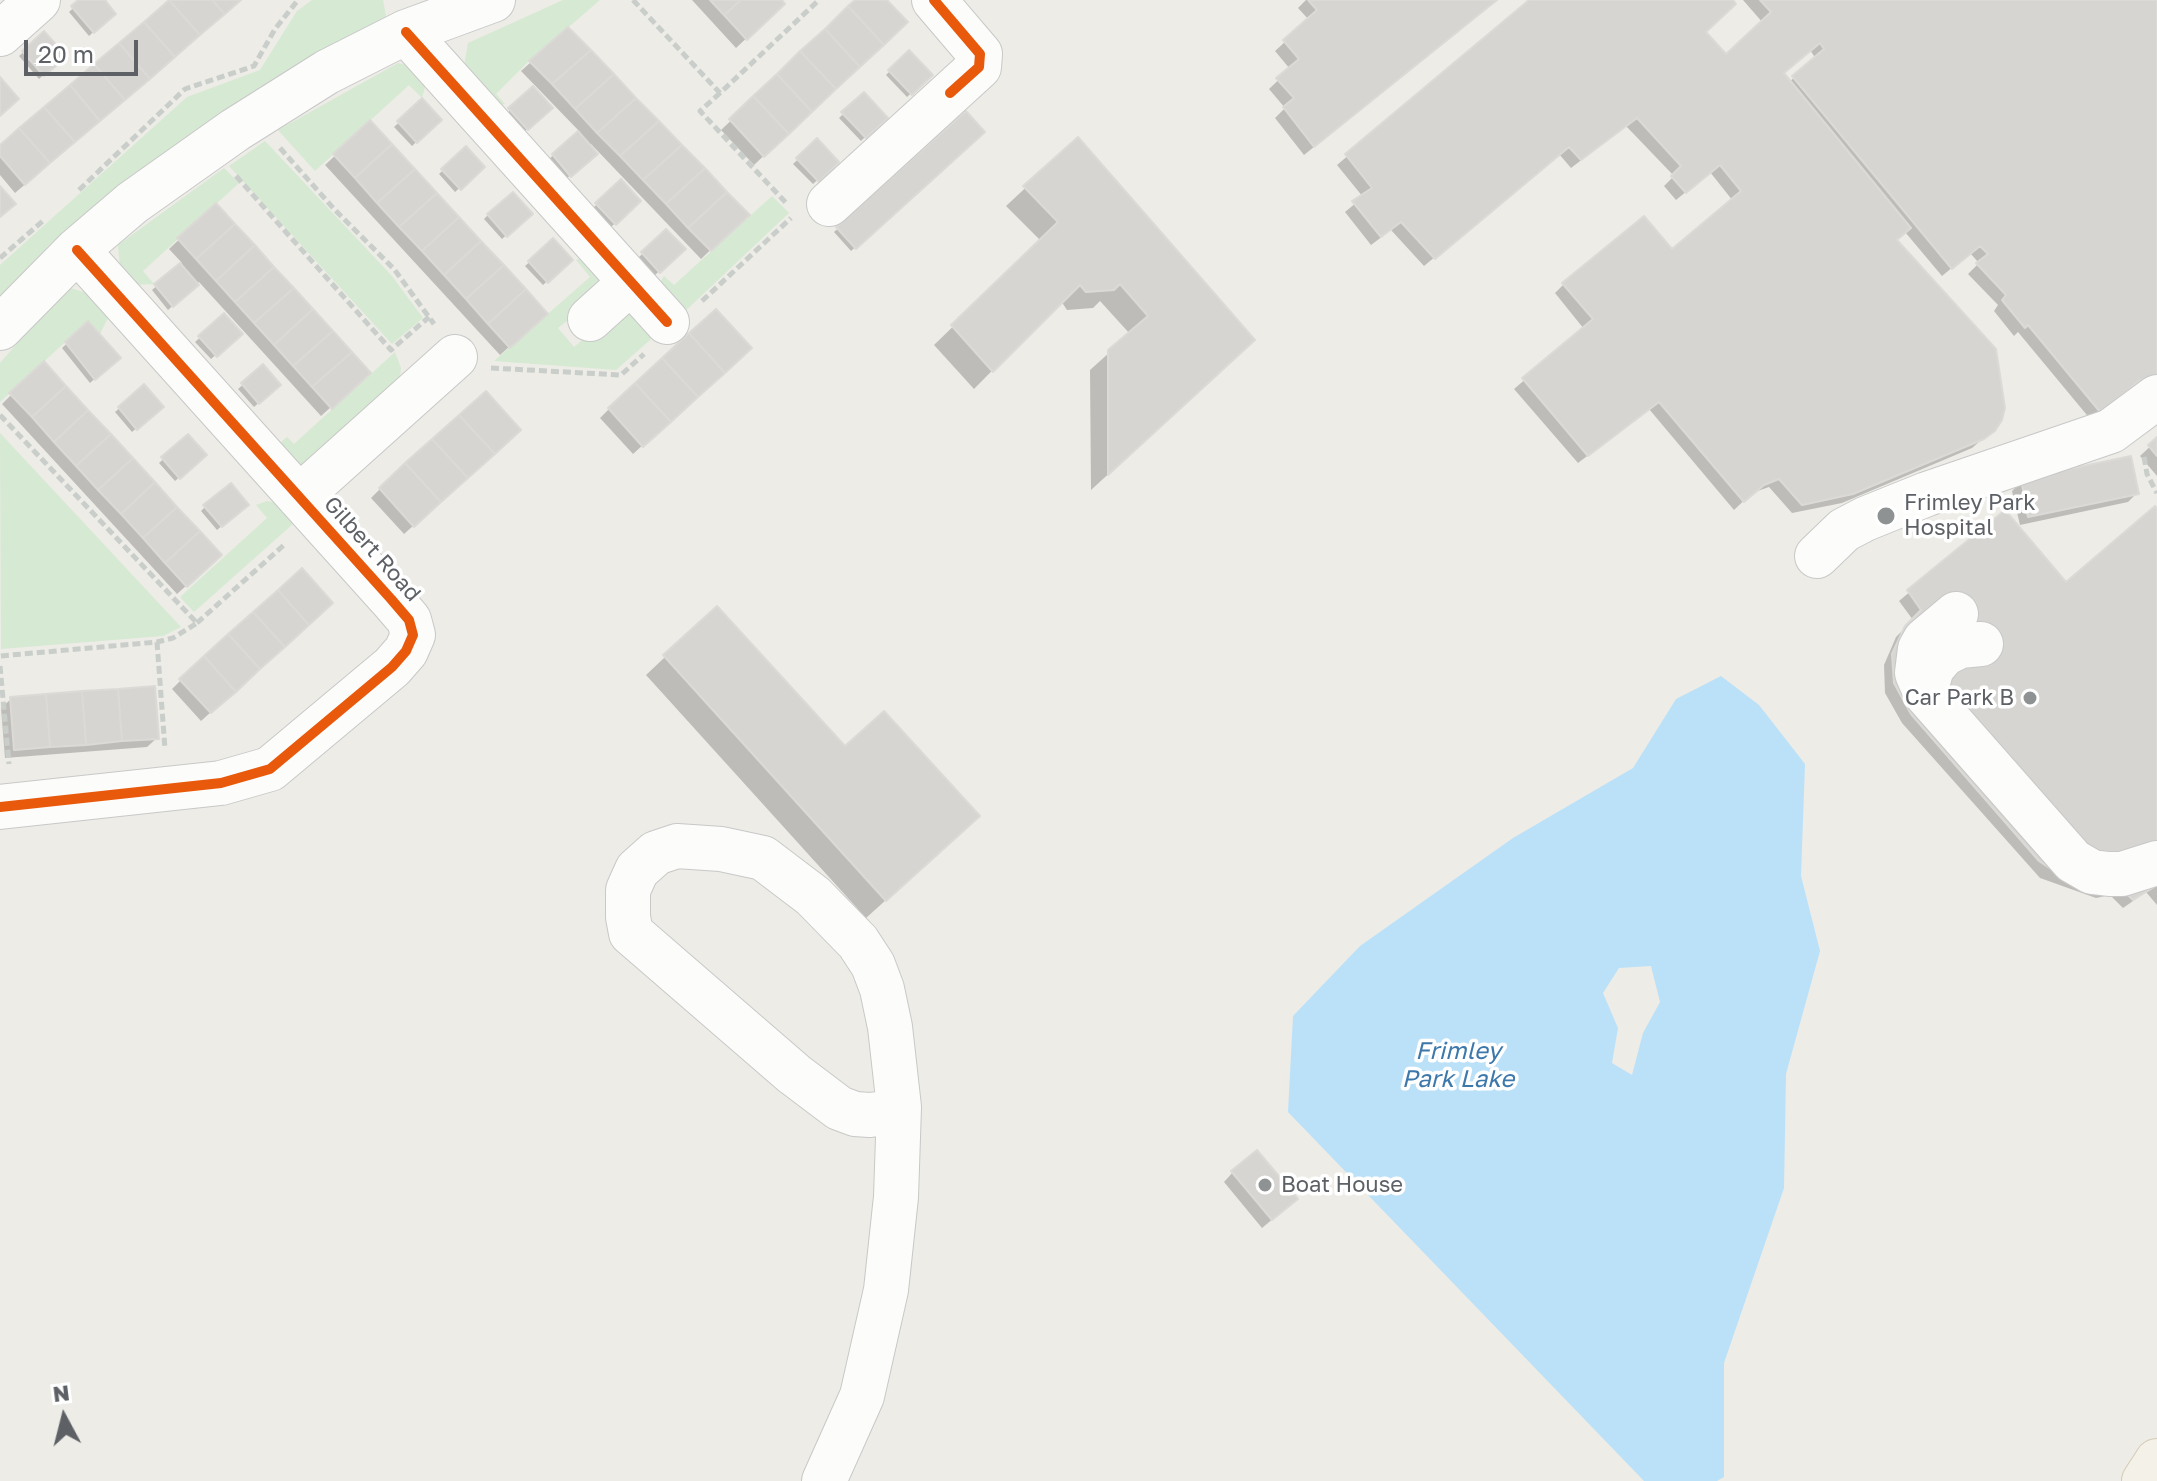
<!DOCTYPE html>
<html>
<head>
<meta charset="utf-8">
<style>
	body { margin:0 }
	#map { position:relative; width:2157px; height:1481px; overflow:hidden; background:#edece7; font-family:"Golos Text",sans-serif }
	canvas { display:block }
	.north { position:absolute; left:24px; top:1377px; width:80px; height:80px; -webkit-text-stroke:6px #fff; paint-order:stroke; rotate:353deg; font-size:22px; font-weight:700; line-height:32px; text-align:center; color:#5d6166 }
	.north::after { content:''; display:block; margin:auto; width:28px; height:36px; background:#5d6166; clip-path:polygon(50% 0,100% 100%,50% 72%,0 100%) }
	.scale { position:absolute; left:24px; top:40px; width:114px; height:36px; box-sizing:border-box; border:4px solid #5d6166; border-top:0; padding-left:10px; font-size:24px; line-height:28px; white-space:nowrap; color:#5d6166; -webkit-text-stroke:6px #fff; paint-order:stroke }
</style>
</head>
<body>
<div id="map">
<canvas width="2157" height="1481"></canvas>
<div class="north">N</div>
<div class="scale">20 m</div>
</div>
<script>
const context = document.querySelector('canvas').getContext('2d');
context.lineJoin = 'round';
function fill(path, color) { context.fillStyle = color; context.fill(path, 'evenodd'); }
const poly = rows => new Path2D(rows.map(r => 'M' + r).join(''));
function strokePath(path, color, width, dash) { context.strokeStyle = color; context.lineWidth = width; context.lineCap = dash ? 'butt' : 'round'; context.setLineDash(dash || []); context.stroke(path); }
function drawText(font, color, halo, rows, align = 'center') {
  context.font = font + ' "Golos Text",sans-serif'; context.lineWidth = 7; context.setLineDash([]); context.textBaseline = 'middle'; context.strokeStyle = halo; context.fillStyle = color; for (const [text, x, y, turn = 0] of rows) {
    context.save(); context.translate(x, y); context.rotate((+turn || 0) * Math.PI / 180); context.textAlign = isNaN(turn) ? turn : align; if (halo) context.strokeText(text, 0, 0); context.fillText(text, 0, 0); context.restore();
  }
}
fill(poly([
	[312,0,383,0,386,16,383,22,82,218,49,245,0,298,0,265,187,97,260,70,297,11],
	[563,0,600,0,529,61,496,94,505,104,495,106,464,65,468,43],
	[398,63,410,66,427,80,422,98,409,85,315,171,278,130],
	[265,141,392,276,423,318,392,344,229,166],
	[224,168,239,183,143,271,154,284,131,285,120,267,118,245],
	[772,196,789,213,681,315,660,283,664,276,674,285],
	[582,258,599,267,600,283,586,306,558,328,574,347,592,332,631,312,658,333,616,370,494,361,590,277,576,260],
	[70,288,87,293,111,312,100,334,88,321,0,402,0,363,64,289],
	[395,352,401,368,399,384,319,462,296,469,280,443,287,437,294,444],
	[0,433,181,627,163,636,1,649],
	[267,501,277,503,294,523,194,612,180,597,267,518,256,505]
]), '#d6e9d2');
fill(poly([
	[1721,676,1759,705,1805,764,1801,876,1820,951,1786,1074,1784,1188,1724,1363,1724,1477,1717,1481,1644,1481,1288,1112,1293,1016,1360,946,1513,838,1633,768,1676,699],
	[1651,966,1660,1002,1643,1033,1632,1075,1612,1063,1618,1028,1603,993,1619,968]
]), '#bbe1f8');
fill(poly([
	[82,0,102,0,113,14,89,36,69,12],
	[172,0,240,0,15,193,0,175,0,148],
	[692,0,779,0,783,4,736,48],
	[859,0,885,0,905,22,754,165,721,130],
	[1306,0,1496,0,1304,155,1275,118,1285,108,1269,89,1290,69,1275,51,1309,20,1298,8],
	[1532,0,1730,0,1704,33,1726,57,1763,23,1743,0,2157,0,2144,403,2130,387,2091,420,2018,332,2014,336,1994,311,1998,305,1968,274,1979,263,1970,253,1942,276,1905,232,1895,240,1994,429,1972,448,1842,503,1792,513,1769,487,1752,493,1734,510,1649,409,1578,463,1514,389,1584,329,1555,293,1564,284,1671,252,1733,201,1710,172,1676,200,1664,186,1674,176,1626,126,1571,168,1559,154,1424,266,1391,230,1371,245,1345,212,1363,197,1337,165],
	[1810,50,1816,59,1789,82,1782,73],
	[568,29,747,215,701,259,591,144,589,146,595,154,566,179,549,159,580,132,521,71],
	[44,34,64,57,39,79,19,56],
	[909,52,930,75,907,97,886,75],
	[533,89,550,108,523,133,506,114],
	[864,94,885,117,861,141,839,118],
	[422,101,440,120,412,146,394,127],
	[966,113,983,132,851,251,834,232],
	[370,123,536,323,500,355,325,165],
	[1077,140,1234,359,1091,490,1090,370,1130,334,1100,301,1093,308,1067,310,1061,301,974,389,934,345,1041,241,1006,206],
	[817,141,837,162,813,184,793,164],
	[466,148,483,167,455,192,439,174],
	[621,182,639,201,611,227,593,208],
	[216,205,359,382,321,416,199,282,168,310,152,290,182,263,169,249],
	[530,214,502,239,484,219,488,215],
	[666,231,683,249,655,275,638,258],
	[553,241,570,260,543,285,525,266],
	[224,316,240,334,211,359,195,342],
	[88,324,118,358,90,383,62,348],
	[740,357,633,454,600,418,609,409],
	[263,367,279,385,254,407,238,389],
	[144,387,157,411,132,432,115,412],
	[11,395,210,564,177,594,2,404],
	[188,437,204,455,175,481,159,463],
	[510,439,404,534,371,498,380,489],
	[2157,440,2157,476,2140,456],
	[2022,481,2137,493,2128,502,2020,525,2012,491],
	[205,507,242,509,217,530,201,511],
	[2005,512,2065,585,2157,512,2157,905,2146,892,2123,908,2110,895,2096,898,2040,878,1902,723,1885,693,1884,665,1896,637,1913,620,1899,601],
	[717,608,845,749,959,834,866,918,646,675],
	[322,612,201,721,172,689,181,680],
	[11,699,157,738,147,747,5,758,1,708],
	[1233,1172,1286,1208,1262,1228,1224,1182]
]), '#0003');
const building = poly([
	[78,0,105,0,116,14,94,33,71,6,78,0],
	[169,0,212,0,225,14,200,35,169,0],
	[169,0,200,35,175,57,144,22,169,0],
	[212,0,241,0,225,14,212,0],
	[710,0,741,0,724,15,710,0],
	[741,0,782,0,785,4,747,40,724,15,741,0],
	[855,0,887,0,908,22,884,45,848,6,855,0],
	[1308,0,1497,0,1314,147,1283,107,1294,98,1276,78,1299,59,1283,40,1317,10,1308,0],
	[1529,0,1733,0,1736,4,1706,32,1726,54,1771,12,1760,0,2157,0,2157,393,2154,395,2140,380,2101,413,2028,325,2025,328,2002,300,2006,295,1976,263,1988,254,1980,246,1952,269,1792,76,1824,49,1820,43,1784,73,1911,228,1897,240,1996,349,2005,408,2002,420,1995,431,1984,439,1853,494,1802,505,1779,479,1764,485,1744,502,1659,402,1588,456,1522,378,1593,319,1562,283,1644,216,1672,249,1741,191,1720,165,1686,193,1671,176,1681,166,1637,118,1581,160,1569,147,1435,259,1401,222,1381,237,1352,201,1372,188,1345,154,1529,0],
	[848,6,884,45,860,67,825,29,848,6],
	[144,22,175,57,150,79,119,43,144,22],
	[568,27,591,50,552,84,529,61,568,27],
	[825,29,860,67,836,89,800,51,825,29],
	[44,31,67,57,44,76,22,51,44,31],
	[119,43,150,79,125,100,94,64,119,43],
	[591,50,614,74,575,109,552,84,591,50],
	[909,50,933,75,912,95,888,70,909,50],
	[800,51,836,89,812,112,777,74,800,51],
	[94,64,125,100,100,121,70,85,94,64],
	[614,74,636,98,597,133,575,109,614,74],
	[777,74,812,112,789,134,753,96,777,74],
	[0,77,19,99,0,116,0,77],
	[70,85,100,121,75,142,44,107,70,85],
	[533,86,553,108,528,130,508,108,533,86],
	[864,92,888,118,866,138,841,112,864,92],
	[753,96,789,134,764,157,729,119,753,96],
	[422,98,442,120,417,143,397,121,422,98],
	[636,98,659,121,620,156,597,133,636,98],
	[44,107,75,142,50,163,19,128,44,107],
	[966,111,985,132,856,249,836,227,966,111],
	[370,120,392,144,355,178,333,154,370,120],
	[659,121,682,145,643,180,620,156,659,121],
	[19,128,50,163,25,185,0,156,0,145,19,128],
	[578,131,598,154,571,177,552,154,578,131],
	[1078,137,1255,340,1108,475,1108,350,1148,316,1120,284,1114,290,1086,292,1080,285,993,372,951,325,1058,222,1023,186,1078,137],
	[817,138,839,162,819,182,796,158,817,138],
	[392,144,415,169,377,203,355,178,392,144],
	[682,145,705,168,666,204,643,180,682,145],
	[466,146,485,167,461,190,441,169,466,146],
	[705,168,727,192,688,228,666,204,705,168],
	[415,169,437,193,399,227,377,203,415,169],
	[621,179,641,201,616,225,595,203,621,179],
	[0,186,16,204,0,217,0,186],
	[513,192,533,214,507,237,487,214,513,192],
	[727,192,750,215,711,251,688,228,727,192],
	[437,193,459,217,422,251,399,227,437,193],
	[216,203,235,224,196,259,177,238,216,203],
	[459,217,481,241,444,275,422,251,459,217],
	[235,224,255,245,216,281,196,259,235,224],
	[666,229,686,249,660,273,641,252,666,229],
	[553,238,573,260,548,283,528,261,553,238],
	[481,241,504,265,466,299,444,275,481,241],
	[255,245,274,267,235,302,216,281,255,245],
	[180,263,199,285,173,307,154,284,180,263],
	[504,265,526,289,488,324,466,299,504,265],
	[274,267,294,288,254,323,235,302,274,267],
	[294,288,313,309,274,345,254,323,294,288],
	[526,289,548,314,510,348,488,324,526,289],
	[313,309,333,331,293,366,274,345,313,309],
	[716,309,752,348,725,373,689,333,716,309],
	[224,313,243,334,217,357,198,336,224,313],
	[88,321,121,358,95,380,65,342,88,321],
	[333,331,352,352,312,387,293,366,333,331],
	[689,333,725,373,698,397,662,358,689,333],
	[352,352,371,373,332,409,312,387,352,352],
	[662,358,698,397,671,422,635,383,662,358],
	[44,361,66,386,32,417,9,393,44,361],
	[263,364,281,385,259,404,241,383,263,364],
	[635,383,671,422,643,447,608,408,635,383],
	[144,384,164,407,137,430,118,407,144,384],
	[66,386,88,410,54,442,32,417,66,386],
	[486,391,521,430,495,454,459,415,486,391],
	[88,410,111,434,76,466,54,442,88,410],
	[459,415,495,454,468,478,432,439,459,415],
	[111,434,133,458,98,490,76,466,111,434],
	[188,434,207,455,180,479,161,457,188,434],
	[2157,437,2157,456,2148,445,2157,437],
	[432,439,468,478,441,502,405,463,432,439],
	[2131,456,2139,494,2028,517,2021,479,2131,456],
	[133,458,155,482,121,514,98,490,133,458],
	[405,463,441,502,414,527,379,488,405,463],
	[155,482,177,507,143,538,121,514,155,482],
	[231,483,249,505,222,527,203,505,231,483],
	[2155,506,2157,509,2157,885,2133,900,2120,887,2060,875,2039,861,1911,714,1894,683,1892,654,1905,626,1921,610,1907,590,2005,510,2066,582,2155,506],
	[177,507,200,531,165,563,143,538,177,507],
	[200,531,222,555,187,587,165,563,200,531],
	[302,568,333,603,309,625,278,590,302,568],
	[278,590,309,625,285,647,253,612,278,590],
	[717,606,845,746,884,711,980,816,886,901,663,655,717,606],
	[253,612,285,647,260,669,228,634,253,612],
	[228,634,260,669,236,692,204,656,228,634],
	[204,656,236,692,211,713,179,679,204,656],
	[155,686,159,739,122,741,118,689,155,686],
	[118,689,122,741,86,745,82,691,118,689],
	[82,691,86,745,50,747,46,694,82,691],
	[46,694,50,747,14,750,10,697,46,694],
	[1257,1150,1298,1199,1272,1220,1231,1171,1257,1150]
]);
fill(building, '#d6d5d2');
strokePath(building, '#dcdad6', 2);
const minor = poly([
	[406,32,667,322],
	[0,34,38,0],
	[829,204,979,67,980,54,934,0],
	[590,319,631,282],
	[0,328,77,250,132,203,235,130,327,72,406,32,493,0],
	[299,497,455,357],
	[1817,556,1844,530,1865,519,1927,494,2111,431,2157,397],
	[1956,614,1925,640,1920,649,1917,673,1926,694,2073,861,2092,872,2109,874,2122,874,2157,863],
	[1928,682,1932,668,1944,654,1960,646,1981,644],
	[0,807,221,783,270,769,392,667,406,651,413,635,409,620,391,599,77,250],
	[824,1481,862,1396,886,1290,896,1197,899,1107,890,1027,882,989,873,965,858,942,813,896,763,858,721,849,677,846,656,853,637,870,628,890,628,917,631,933,794,1074,839,1108,855,1114,870,1115,885,1113,899,1107]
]);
const major = poly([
	[2144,1481,2157,1461]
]);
strokePath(minor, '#c8c8c8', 46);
strokePath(major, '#d5cbb5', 46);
strokePath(poly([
	[633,0,720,93,819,0],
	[720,93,700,111,788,205],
	[280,148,335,210,394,269,434,324],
	[236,176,391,350,429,317],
	[79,190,185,89,254,66,275,29,298,0],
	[0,258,44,220],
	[702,301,791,218],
	[491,368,621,375,644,354],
	[0,415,197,623,173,638,157,642,0,656],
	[2144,457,2147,474,2157,493],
	[197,623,285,544],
	[157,642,165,749],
	[0,666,9,764]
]), '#c9ceca', 5, [8, 4]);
strokePath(minor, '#fcfcfb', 44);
strokePath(major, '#f3f1e8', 44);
strokePath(poly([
	[934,0,980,54,979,67,950,93],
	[406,32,667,322],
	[0,807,221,783,270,769,392,667,406,651,413,635,409,620,391,599,77,250]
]), '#e8590c', 10);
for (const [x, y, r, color] of [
	[1886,516,10,"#8f9293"],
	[2030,698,8,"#8f9293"],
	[1265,1185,8,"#8f9293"]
]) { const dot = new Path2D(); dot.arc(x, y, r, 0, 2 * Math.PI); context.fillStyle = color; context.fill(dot); strokePath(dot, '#fff', 3); }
drawText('22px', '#5d6166', '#fff', [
	["Frimley Park",1904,503],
	["Hospital",1904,528],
	["Car Park B",2014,698,"right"],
	["Boat House",1281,1185]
], 'left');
drawText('22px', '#5d6166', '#fff', [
	["Gilbert Road",372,549,48]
]);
drawText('italic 24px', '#3d78ab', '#fff', [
	["Frimley",1458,1051],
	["Park Lake",1458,1079]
]);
</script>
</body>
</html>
